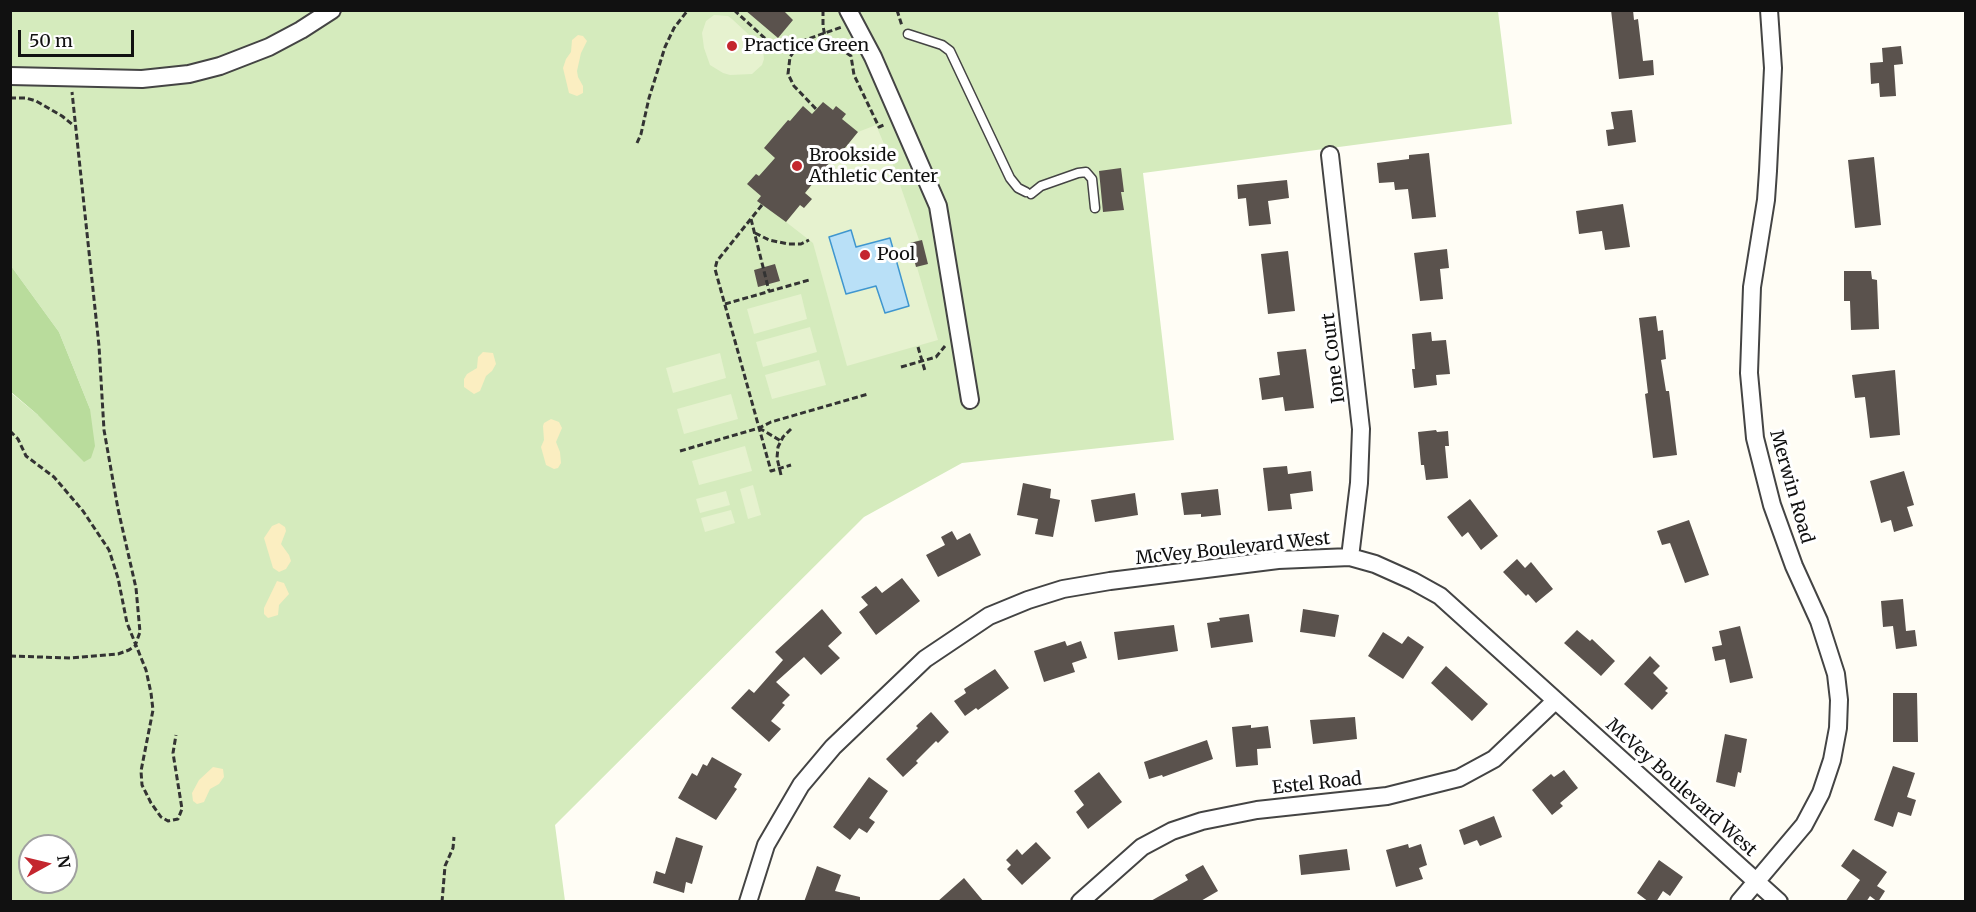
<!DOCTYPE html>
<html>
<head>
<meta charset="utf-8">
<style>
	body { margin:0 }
	#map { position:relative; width:1976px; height:912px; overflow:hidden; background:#fffdf5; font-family:Merriweather,serif }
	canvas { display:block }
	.frame { position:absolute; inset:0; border:12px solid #111; pointer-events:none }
	.north { position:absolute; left:18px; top:834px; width:60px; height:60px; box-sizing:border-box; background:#fff; border:2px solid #a0a0a0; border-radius:50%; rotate:82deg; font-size:16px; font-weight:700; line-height:24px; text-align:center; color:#111 }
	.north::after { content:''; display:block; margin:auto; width:21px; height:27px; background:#c4262e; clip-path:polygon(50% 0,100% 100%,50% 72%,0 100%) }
	.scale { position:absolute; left:18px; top:30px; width:116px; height:27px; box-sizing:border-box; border:3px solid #111; border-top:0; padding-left:8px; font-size:18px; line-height:21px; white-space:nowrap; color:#111; -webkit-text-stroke:4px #fff; paint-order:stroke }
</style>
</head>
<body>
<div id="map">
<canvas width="1976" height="912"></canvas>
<div class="frame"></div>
<div class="north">N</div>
<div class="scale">50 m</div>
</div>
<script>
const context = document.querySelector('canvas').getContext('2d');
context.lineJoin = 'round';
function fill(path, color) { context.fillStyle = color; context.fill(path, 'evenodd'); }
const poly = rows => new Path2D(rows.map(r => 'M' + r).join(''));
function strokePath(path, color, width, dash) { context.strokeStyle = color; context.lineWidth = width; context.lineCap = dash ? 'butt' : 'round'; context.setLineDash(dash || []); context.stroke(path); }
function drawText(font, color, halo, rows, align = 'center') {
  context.font = font + ' Merriweather,serif'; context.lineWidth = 6; context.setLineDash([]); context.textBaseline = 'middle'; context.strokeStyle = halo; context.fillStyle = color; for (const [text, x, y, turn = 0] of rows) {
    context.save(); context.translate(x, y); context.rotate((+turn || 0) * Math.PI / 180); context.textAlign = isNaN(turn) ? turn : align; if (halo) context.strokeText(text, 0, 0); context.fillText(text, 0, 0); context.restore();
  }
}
fill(poly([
	[11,11,1498,11,1512,124,1143,173,1174,440,962,463,864,517,555,825,565,901,11,901,10,392,38,415,90,409,59,332,11,266],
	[30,846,66,846,66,882,30,882]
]), '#d5ebbd');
fill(poly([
	[11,266,59,332,90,409,95,446,91,458,84,462,38,415,11,392]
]), '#b9dc9c');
fill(poly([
	[578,35,583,36,587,41,581,53,577,71,578,77,583,86,583,93,577,96,569,93,563,68,566,59,571,52,572,40],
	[483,352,493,353,496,364,492,371,486,376,480,391,474,394,464,387,464,379,467,374,477,368,478,357],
	[551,419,559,422,562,428,556,442,560,452,561,463,558,468,554,469,546,465,541,447,544,440,543,426,544,423],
	[279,523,285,527,286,531,281,544,289,555,291,561,286,569,279,572,273,568,264,538,272,526],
	[277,581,284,583,289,594,279,605,278,615,268,618,264,614,264,608],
	[213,767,223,769,224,777,219,784,210,789,204,802,197,804,193,801,192,793,199,780]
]), '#fbeec1');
fill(poly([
	[714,15,728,16,732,19,759,44,763,51,764,59,762,65,752,74,730,75,723,73,710,65,704,48,702,33,706,21],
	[876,125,895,170,919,240,910,243,938,340,847,366,813,243,786,222,800,205,804,208,812,199,805,193,834,157,836,158,858,132],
	[801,294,807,319,754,334,747,309],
	[810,327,817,352,763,367,756,342],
	[720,353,726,378,673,393,666,368],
	[819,360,826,385,772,399,765,375],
	[731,394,738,419,684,434,677,409],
	[745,446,752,471,699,485,692,461],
	[753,485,761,515,748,519,740,489],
	[726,491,730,505,700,513,696,499],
	[731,510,735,523,705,532,701,518]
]), '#e6f2cf');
const water = poly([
	[851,230,856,247,890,238,909,306,885,313,876,286,846,294,829,237,851,230]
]);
fill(water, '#b9e0f7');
strokePath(water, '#3f96cf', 1.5);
fill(poly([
	[745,10,783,10,793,20,778,38],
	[1611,10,1633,10,1634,20,1638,19,1643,61,1653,60,1654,75,1619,79],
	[1901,46,1903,64,1894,65,1896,96,1880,97,1879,83,1871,84,1870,63,1883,62,1882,48],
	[823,102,833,110,836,106,846,114,842,119,858,132,836,159,834,157,805,193,812,199,804,208,800,205,786,222,757,201,761,196,747,184,756,174,759,176,775,158,764,148,788,120,790,121,803,106,812,114],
	[1632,110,1636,142,1608,146,1606,130,1614,129,1611,112],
	[1429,153,1436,217,1412,219,1408,189,1395,190,1394,182,1379,183,1377,163,1409,159,1409,155],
	[1874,157,1881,225,1855,228,1848,160],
	[1121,168,1124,192,1121,192,1124,210,1103,212,1099,171],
	[1287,180,1289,198,1268,201,1271,224,1249,226,1246,198,1238,199,1237,185],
	[1623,204,1630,247,1605,250,1602,231,1579,234,1576,211],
	[922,240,928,264,916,267,910,243],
	[1447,249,1449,268,1440,269,1443,299,1420,301,1414,253],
	[1288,251,1295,311,1268,314,1261,254],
	[775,264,780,281,758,287,754,270],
	[1844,271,1871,271,1872,279,1877,280,1879,329,1851,330,1850,301,1844,301],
	[1656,316,1658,331,1663,330,1666,359,1661,360,1666,391,1669,391,1677,455,1653,458,1645,394,1648,393,1639,318],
	[1431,332,1432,341,1446,340,1450,374,1436,375,1437,385,1414,388,1412,369,1415,369,1412,334],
	[1306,349,1314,408,1285,411,1283,397,1262,400,1259,378,1280,375,1277,352],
	[1895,370,1900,435,1870,438,1865,397,1855,398,1852,375],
	[1436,430,1437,432,1448,431,1449,446,1445,446,1448,478,1426,480,1424,465,1421,465,1418,432],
	[1287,466,1288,474,1311,471,1313,491,1290,494,1292,509,1268,511,1263,468],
	[1904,471,1914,505,1907,507,1913,526,1894,532,1891,520,1881,523,1870,481],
	[1023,483,1051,489,1050,498,1060,500,1053,537,1035,534,1038,519,1017,515],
	[1218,489,1221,515,1201,517,1201,514,1184,515,1181,493],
	[1135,493,1138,515,1095,522,1091,500],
	[1470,499,1498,536,1481,550,1468,532,1462,537,1447,517],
	[1689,520,1709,575,1685,583,1670,543,1662,545,1657,531],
	[952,531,957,540,970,533,981,555,938,577,926,555,945,545,941,537],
	[1517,559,1525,568,1531,562,1553,589,1536,603,1528,594,1526,596,1503,572],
	[902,578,920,601,876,635,859,612,868,605,861,597,876,586,882,593],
	[1903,599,1906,631,1915,630,1917,646,1896,649,1893,626,1883,627,1881,601],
	[822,609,842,633,828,646,840,658,821,675,804,657,776,682,790,695,782,703,785,705,771,721,781,729,769,742,731,708,749,689,754,693,783,660,775,652],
	[1303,609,1339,615,1335,637,1300,632],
	[1249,614,1253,642,1211,648,1207,623,1220,621,1219,618],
	[1174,625,1178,651,1118,660,1114,632],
	[1740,626,1753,678,1730,683,1725,659,1715,661,1712,647,1722,645,1719,631],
	[1577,630,1590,641,1592,639,1615,661,1601,676,1564,643],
	[1383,632,1402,644,1408,636,1424,647,1403,679,1368,656],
	[1065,641,1067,646,1081,641,1087,658,1072,663,1075,672,1044,682,1034,651],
	[1650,656,1660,666,1653,673,1668,688,1665,691,1668,693,1652,710,1624,684],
	[1446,666,1488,704,1472,721,1431,683],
	[995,669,1009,688,978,710,976,708,965,716,954,701,966,693,964,689],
	[1893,693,1917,693,1918,742,1893,742],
	[931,712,949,732,938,743,936,741,916,761,918,763,903,777,886,759,918,728,916,726],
	[1355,717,1357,739,1313,744,1310,720],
	[1251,725,1251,728,1268,726,1271,748,1257,749,1258,765,1236,767,1232,727],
	[1725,734,1747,739,1741,773,1738,772,1735,787,1716,782],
	[1207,740,1213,759,1163,777,1162,775,1149,779,1144,762],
	[712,757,742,774,734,787,737,789,716,820,678,798,692,773,697,776,703,764,707,766],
	[1893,766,1915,773,1907,797,1916,800,1911,816,1898,812,1893,827,1874,820],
	[1564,770,1578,788,1560,803,1563,806,1552,815,1532,790,1551,774,1554,777],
	[1099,772,1122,802,1088,829,1076,812,1084,805,1074,791],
	[869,777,888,791,869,818,875,822,867,833,859,828,850,840,833,827],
	[1494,816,1502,837,1480,846,1477,840,1464,845,1459,830],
	[676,837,703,846,692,884,686,882,684,893,653,883,656,871,665,874],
	[1036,842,1051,858,1022,885,1007,869,1011,865,1006,860,1017,849,1022,855],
	[1408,844,1409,848,1421,844,1427,865,1419,868,1423,879,1396,887,1386,850],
	[1347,849,1350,870,1301,875,1299,855],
	[1853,849,1887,872,1877,886,1885,891,1878,902,1870,896,1866,902,1845,902,1860,880,1841,866],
	[1659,860,1683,877,1670,896,1663,891,1656,902,1649,902,1637,893],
	[1203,865,1218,891,1199,902,1149,902,1188,880,1185,875],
	[817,866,841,875,835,891,860,897,860,902,804,902],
	[964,878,984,902,937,902]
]), '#5a524d');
const lane = poly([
	[908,34,942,45,950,51,1010,178,1018,188,1026,192],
	[1031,194,1041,186,1078,173,1086,172,1092,179,1095,208]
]);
const street = poly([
	[848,10,873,57,938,206,970,400],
	[10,76,142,79,189,74,220,66,269,47,301,30,332,10],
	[1330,155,1361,429,1359,483,1350,557],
	[748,902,766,845,801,785,833,747,925,659,989,616,1028,600,1063,589,1110,581,1278,560,1350,557,1375,564,1413,581,1440,596,1779,902],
	[1080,902,1142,847,1172,831,1202,821,1257,810,1387,796,1459,778,1494,759,1555,701],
	[1739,902,1804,825,1821,793,1832,760,1838,728,1839,700,1836,674,1819,621,1794,566,1772,505,1755,438,1749,373,1752,287,1766,200,1768,171,1773,68,1769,10]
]);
strokePath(lane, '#444', 11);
strokePath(street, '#444', 20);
strokePath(poly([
	[734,10,769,42,779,46,791,45,842,27],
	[823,10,823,26,825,36,830,42,851,56,854,75,879,127,886,124],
	[897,10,902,26],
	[799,44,790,57,788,74,794,86,817,110],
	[10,98,26,98,36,101,62,116,73,125],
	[637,143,641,134,649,98,665,47,674,28,688,10],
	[762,205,717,261,715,269,771,471,791,465],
	[751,219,769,291],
	[755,233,769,240,788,244,801,244,809,240],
	[725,304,809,280],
	[918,347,925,371],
	[901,367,936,357,945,346],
	[759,428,781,441],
	[10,431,18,439,26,456,54,477,83,511,109,550,118,578,127,623,146,670,151,693,153,710,141,771,142,785,151,803,161,817,168,821,178,819,182,809,173,753,176,735],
	[680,451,759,428,771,422,868,394],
	[781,475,777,458,778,447,783,437,791,429],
	[10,656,71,658,118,654,129,650,135,646,140,632,136,588,118,509,104,430,99,346,72,92],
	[442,902,445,866,453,848,454,837]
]), '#333', 3, [6, 3]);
strokePath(lane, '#fff', 8);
strokePath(street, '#fff', 16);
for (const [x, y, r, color] of [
	[732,46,6,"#c4262e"],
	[797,166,6,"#c4262e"],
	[865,255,6,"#c4262e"]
]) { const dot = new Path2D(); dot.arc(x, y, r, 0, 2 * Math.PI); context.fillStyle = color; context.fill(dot); strokePath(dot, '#fff', 2); }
drawText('18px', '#111', '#fff', [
	["Practice Green",744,46],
	["Brookside",809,156],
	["Athletic Center",809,177],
	["Pool",877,255]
], 'left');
drawText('18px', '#111', '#fff', [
	["Ione Court",1334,358,-97],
	["Merwin Road",1791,487,74],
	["McVey Boulevard West",1233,549,-6],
	["Estel Road",1317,784,-6],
	["McVey Boulevard West",1681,788,42]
]);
</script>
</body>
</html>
